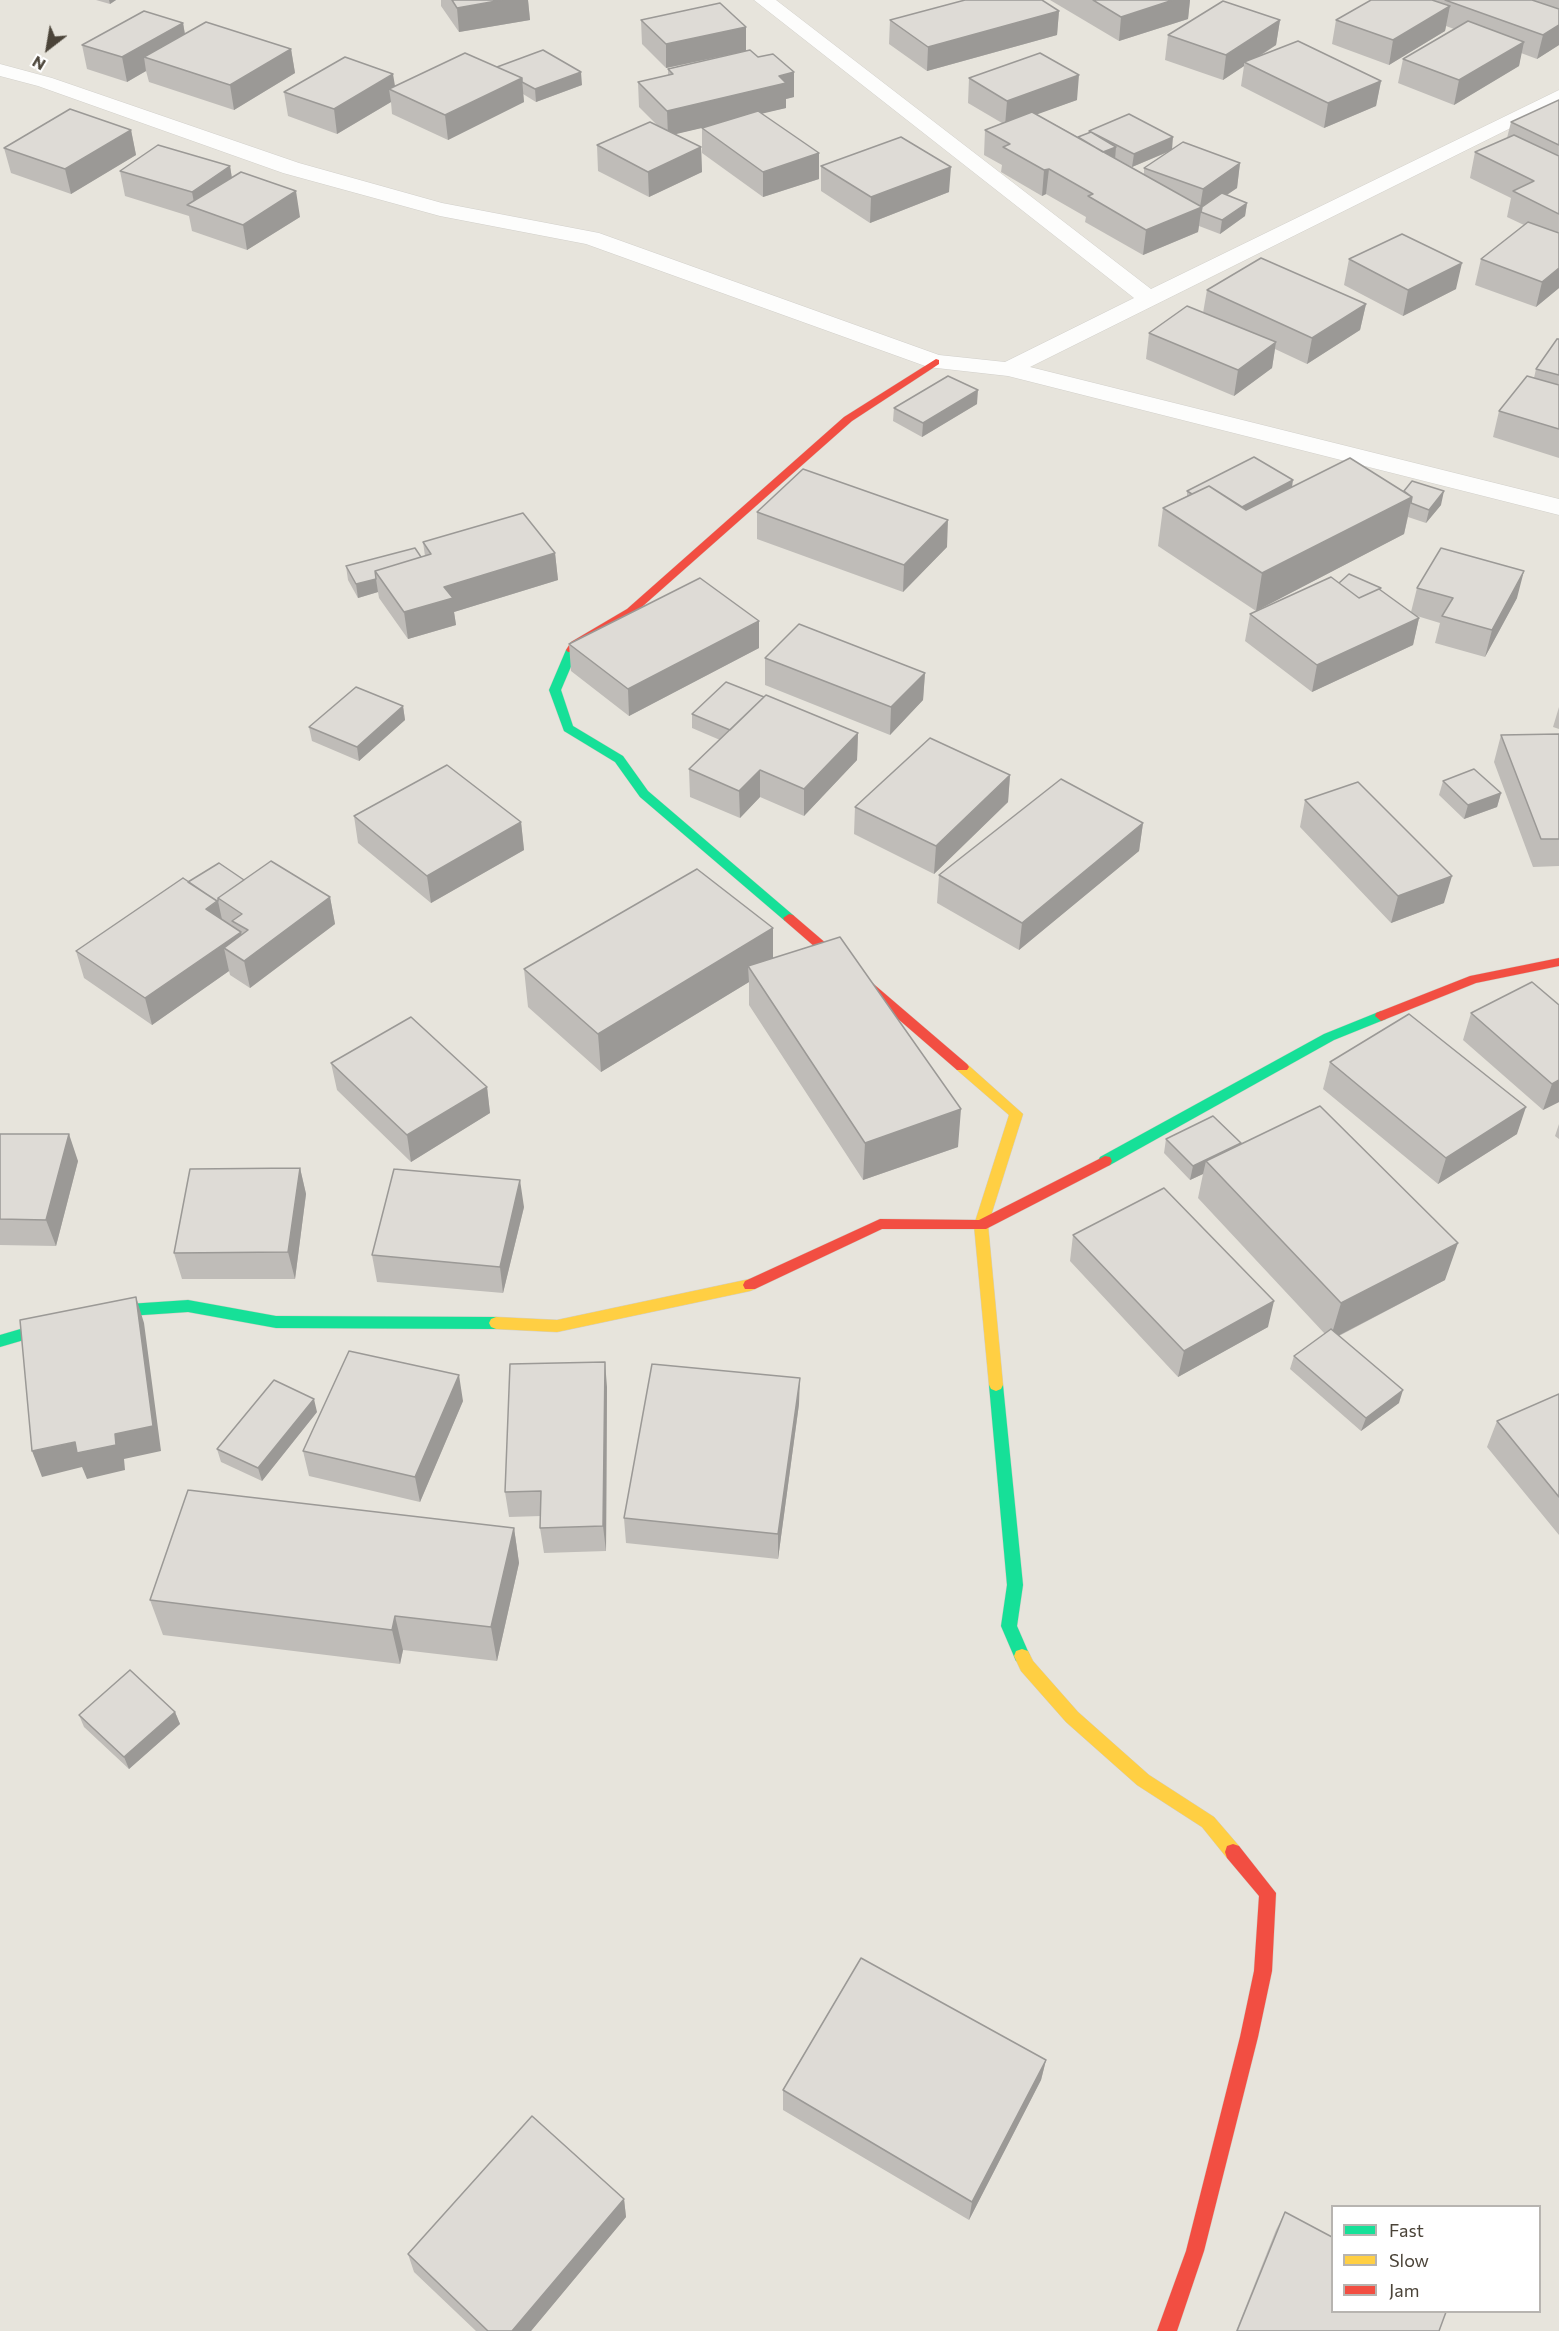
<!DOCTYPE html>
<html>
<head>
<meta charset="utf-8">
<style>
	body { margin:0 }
	#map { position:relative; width:1559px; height:2331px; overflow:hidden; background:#f4f2ee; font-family:Commissioner,sans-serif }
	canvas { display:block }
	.legend { position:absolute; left:1331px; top:2205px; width:210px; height:108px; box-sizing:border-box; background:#fff; border:2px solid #b7b4b0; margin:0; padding:8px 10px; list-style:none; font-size:18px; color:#4b4439 }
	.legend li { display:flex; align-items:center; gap:12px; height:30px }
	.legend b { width:30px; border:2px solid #b7b4b0 }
	.north { position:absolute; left:18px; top:18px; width:60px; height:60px; -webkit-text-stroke:4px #fff; paint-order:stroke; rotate:211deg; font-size:16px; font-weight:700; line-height:24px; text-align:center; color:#4b4439 }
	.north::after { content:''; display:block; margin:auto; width:21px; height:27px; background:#4b4439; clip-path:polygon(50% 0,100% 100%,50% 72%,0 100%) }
</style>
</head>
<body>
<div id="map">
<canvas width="1559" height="2331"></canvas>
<ul class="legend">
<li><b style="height:8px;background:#16e098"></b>Fast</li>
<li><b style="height:8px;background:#ffcf43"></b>Slow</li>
<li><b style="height:8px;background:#f24e42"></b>Jam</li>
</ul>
<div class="north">N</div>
</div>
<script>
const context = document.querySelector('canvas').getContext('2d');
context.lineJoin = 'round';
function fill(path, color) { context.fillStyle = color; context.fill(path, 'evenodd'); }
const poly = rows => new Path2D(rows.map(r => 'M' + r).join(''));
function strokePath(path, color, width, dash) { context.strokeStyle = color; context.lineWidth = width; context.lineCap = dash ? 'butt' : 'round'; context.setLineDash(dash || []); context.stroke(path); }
fill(poly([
	[0,0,1559,0,1559,2331,0,2331],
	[1332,2206,1540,2206,1540,2312,1332,2312]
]), '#e7e4dc');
const street = poly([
	[754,0,776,0,1151,289,1559,90,1559,104,1030,367,1559,499,1559,515,1008,376,928,367,586,244,440,216,283,173,38,86,0,76,0,64,52,78,299,163,442,203,599,233,939,355,1005,362,1134,298,754,0]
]);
const fast = poly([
	[572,647,578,650,561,690,573,726,623,756,648,791,793,915,795,918,793,921,785,921,640,797,615,762,564,731,549,690,566,650,572,647],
	[1381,1011,1386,1013,1387,1016,1386,1019,1334,1040,1110,1165,1105,1166,1098,1161,1100,1157,1324,1034,1381,1011],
	[188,1300,276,1316,496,1317,501,1319,503,1323,501,1327,496,1329,276,1328,188,1312,99,1318,0,1347,0,1335,99,1306,188,1300],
	[996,1379,1001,1381,1003,1385,1023,1585,1017,1626,1030,1656,1028,1661,1022,1663,1016,1661,1001,1626,1007,1585,989,1385,991,1381,996,1379]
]);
const slow = poly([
	[962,1062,967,1064,1023,1114,988,1225,1003,1385,1001,1389,996,1391,991,1389,989,1385,974,1225,1009,1115,957,1070,955,1067,962,1062],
	[750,1279,755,1281,757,1285,755,1289,750,1291,557,1332,496,1329,491,1327,489,1323,491,1319,496,1317,557,1320,750,1279],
	[1022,1649,1028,1651,1033,1661,1078,1712,1149,1775,1214,1817,1239,1846,1241,1852,1239,1858,1233,1860,1227,1858,1202,1827,1137,1785,1066,1722,1021,1671,1014,1656,1016,1651,1022,1649]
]);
const jam = poly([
	[936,359,939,360,939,364,852,421,635,613,579,646,576,652,568,652,566,650,571,642,627,609,844,417,936,359],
	[789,914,793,915,967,1064,969,1067,967,1070,957,1070,785,921,783,918,789,914],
	[1559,958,1559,966,1476,983,1381,1021,1375,1016,1376,1013,1470,976,1559,958],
	[1105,1156,1110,1157,1112,1161,1110,1165,986,1229,882,1229,755,1289,745,1289,743,1285,745,1281,880,1219,979,1220,1105,1156],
	[1233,1844,1239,1846,1276,1893,1272,1971,1258,2037,1204,2251,1177,2331,1157,2331,1186,2251,1240,2037,1254,1971,1259,1896,1227,1858,1225,1852,1227,1846,1233,1844]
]);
strokePath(street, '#d2d0cb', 1);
strokePath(fast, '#d3cfc5', 1);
strokePath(slow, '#d3cfc5', 1);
strokePath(jam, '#d3cfc5', 1);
fill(street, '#fdfdfc');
fill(fast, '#16e098');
fill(slow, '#ffcf43');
fill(jam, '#f24e42');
fill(poly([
	[96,0,116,0,110,4],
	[441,0,528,0,530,20,459,32,441,6],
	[1050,0,1190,0,1188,19,1119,41],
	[1371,0,1559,0,1559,45,1537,59,1521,53,1519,66,1454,105,1398,83,1403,59,1454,29,1446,26,1445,31,1389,65,1332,44,1336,20],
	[1059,11,1057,35,927,71,889,44,890,20],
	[641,20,746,27,746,51,666,68,642,44],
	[1280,20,1276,45,1260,56,1381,81,1376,106,1324,128,1241,86,1244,66,1223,80,1165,60,1168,35],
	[183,23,185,34,291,49,295,73,234,110,149,82,146,71,127,82,87,69,82,45],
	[758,57,794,72,794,97,786,99,786,108,762,113,819,179,763,197,702,153,702,128,710,126,674,134,701,147,702,172,649,197,598,171,597,145,658,126,639,107,638,82,668,75,668,69],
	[497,67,582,85,536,102,523,94,524,102,448,140,392,114,391,102,337,134,288,116,284,92,395,87],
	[969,78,1077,100,1036,114,1078,137,1089,133,1089,131,1172,149,1240,163,1237,188,1227,195,1247,203,1245,216,1220,234,1199,226,1198,232,1143,255,1085,222,1086,217,1046,194,1042,196,1001,172,1002,165,984,155,985,130,1002,123,968,103],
	[1168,152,1144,168,1144,174,1115,158,1132,167],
	[1559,100,1559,288,1536,307,1475,285,1481,259,1524,225,1507,217,1511,198,1470,178,1475,152,1507,138,1511,122],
	[131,130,136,155,71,194,11,173,4,148],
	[230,166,232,178,300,217,247,250,192,231,189,216,125,196,120,171],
	[821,166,949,192,870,223,821,191],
	[1349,259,1456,289,1403,316,1344,285],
	[1207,290,1366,304,1360,330,1307,364,1275,349,1272,368,1234,396,1146,359,1149,333,1203,313],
	[1559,339,1559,458,1493,437,1499,411,1534,378,1536,369],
	[977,404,922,437,893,421,894,408],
	[1292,487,1404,491,1441,505,1426,523,1408,517,1404,534,1256,611,1158,546,1163,508,1187,496,1187,491],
	[757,512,947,547,903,592,757,539],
	[423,542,555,553,558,580,454,612,456,625,408,639,379,598,378,592,358,598,348,580,346,566,421,557,425,556],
	[1339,583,1380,590,1411,612,1417,588,1517,598,1485,657,1435,643,1440,623,1417,616,1419,618,1413,645,1312,692,1245,641,1250,614],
	[759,621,759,648,629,716,571,671,569,644],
	[765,658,925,673,923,700,890,735,765,685],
	[403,706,405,720,359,761,312,741,309,727],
	[1559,707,1559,729,1553,727],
	[692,714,858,733,857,760,804,816,760,797,740,818,690,797,689,769,720,740,692,728],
	[1559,734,1559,866,1533,867,1494,762,1501,735],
	[1010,775,1008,802,934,874,854,834,855,807],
	[1443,781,1501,793,1497,807,1464,819,1439,795],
	[1305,800,1444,903,1391,923,1300,827],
	[354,816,521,822,524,850,431,903,358,843],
	[1143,823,1139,851,1019,950,937,903,939,875],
	[244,880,330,897,335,924,250,988,230,975,229,971,152,1025,84,978,76,951,189,882],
	[773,928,773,959,958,1147,863,1180,749,1005,749,982,601,1072,528,1007,524,969],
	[1532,982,1559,1102,1543,1110,1463,1040,1471,1013],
	[1330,1062,1517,1134,1438,1184,1323,1089],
	[331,1063,487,1087,490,1113,411,1162,337,1090],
	[1559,1124,1559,1139,1555,1136],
	[0,1134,78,1161,56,1246,0,1245],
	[1166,1139,1241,1143,1240,1144,1445,1280,1339,1336,1399,1403,1361,1431,1290,1369,1294,1356,1325,1334,1198,1198,1203,1174,1190,1180,1164,1153],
	[300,1168,306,1194,295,1279,182,1279,174,1253],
	[524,1207,503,1293,377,1282,372,1255],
	[1073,1235,1268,1327,1178,1377,1070,1261],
	[607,1387,606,1551,544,1553,540,1528,541,1516,509,1517,505,1492],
	[1559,1394,1559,1535,1487,1447,1497,1421],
	[463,1401,420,1502,309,1476,303,1451],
	[799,1404,778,1559,626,1543,624,1518],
	[317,1412,262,1481,221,1462,217,1449],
	[514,1528,519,1563,497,1661,403,1650,400,1664,163,1635,150,1600],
	[175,1712,180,1724,129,1769,84,1727,79,1715],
	[1046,2060,1041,2080,969,2220,783,2110,783,2090],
	[624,2199,626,2217,531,2331,476,2331,414,2272,408,2254],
	[1285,2212,1439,2331,1236,2331,1276,2230]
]), '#bfbcb8');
fill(poly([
	[109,0,116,0,110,4],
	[502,0,528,0,530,20,459,32,457,8],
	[1173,0,1190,0,1188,19,1119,41,1121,17],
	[1450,6,1445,31,1389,65,1393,40],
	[1059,11,1057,35,927,71,928,47],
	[1280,20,1276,45,1248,63,1244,62,1244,66,1223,80,1226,55],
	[183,23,187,47,144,57,146,71,127,82,122,57],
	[1559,25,1559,45,1537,59,1543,35],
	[746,27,746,51,666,68,666,44],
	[1524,42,1519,66,1454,105,1459,80],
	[291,49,295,73,234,110,230,85],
	[581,72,582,85,536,102,535,89],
	[794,72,794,97,786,99,786,108,668,136,667,111,779,76],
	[393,74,396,92,389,89,391,102,337,134,334,109],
	[1079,75,1077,100,1005,126,1007,101],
	[522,78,524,102,448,140,445,115],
	[1381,81,1376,106,1324,128,1328,103],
	[131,130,136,155,71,194,65,169],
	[1173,137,1172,150,1132,167,1134,154],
	[701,147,702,172,649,197,648,172],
	[1116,147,1115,160,1095,155],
	[819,153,819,179,763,197,763,172],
	[1240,163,1237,188,1201,212,1198,232,1143,255,1146,230,1200,207,1203,189],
	[230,166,234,192,195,208,192,192],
	[951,167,949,192,870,223,871,197],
	[1049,169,1046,194,1042,196,1044,170],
	[296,191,300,217,247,250,243,225],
	[1247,203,1245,216,1220,234,1222,220],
	[1462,263,1456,289,1403,316,1408,290],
	[1559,268,1559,288,1536,307,1542,282],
	[1366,304,1360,330,1307,364,1312,338],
	[1276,342,1272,368,1234,396,1238,370],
	[978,390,977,404,922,437,923,423],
	[1293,480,1291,494,1224,529,1226,515],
	[1444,491,1441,505,1426,523,1429,510],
	[1412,497,1404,534,1256,611,1262,573],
	[948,520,947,547,903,592,904,565],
	[555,553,558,580,454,612,456,625,408,639,404,612,444,587],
	[1524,571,1517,598,1485,657,1492,630],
	[376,579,378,592,358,598,356,584],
	[1419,618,1413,645,1312,692,1317,665],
	[759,621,759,648,629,716,628,689],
	[925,673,923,700,890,735,891,707],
	[403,706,405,720,359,761,357,747],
	[858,733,857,760,804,816,804,789],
	[760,770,760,797,740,818,739,791],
	[1010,775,1008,802,934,874,936,846],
	[1501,793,1497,807,1464,819,1468,805],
	[521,822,524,850,431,903,427,876],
	[1143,823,1139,851,1019,950,1022,923],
	[1452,876,1444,903,1391,923,1398,896],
	[330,897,335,924,250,988,244,961,224,948,229,971,152,1025,145,998,241,932,247,958],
	[218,901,221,915,224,928,206,909],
	[773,928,773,967,748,966,749,982,601,1072,598,1034],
	[1559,1080,1559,1102,1543,1110,1552,1084],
	[487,1087,490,1113,411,1162,407,1135],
	[1526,1107,1517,1134,1438,1184,1446,1158],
	[961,1109,958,1147,863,1180,865,1143],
	[69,1134,78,1161,56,1246,46,1220],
	[1241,1143,1238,1156,1206,1161,1203,1174,1190,1180,1193,1166],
	[300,1168,306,1194,295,1279,288,1252],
	[520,1180,524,1207,503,1293,500,1267],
	[1458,1243,1445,1280,1330,1340,1341,1303],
	[136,1297,144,1323,161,1451,124,1459,125,1470,87,1479,82,1467,42,1477,32,1451,115,1434],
	[1274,1301,1268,1327,1178,1377,1184,1351],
	[605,1362,607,1387,606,1551,603,1526],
	[459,1375,463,1401,420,1502,415,1477],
	[800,1378,799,1404,778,1559,778,1534],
	[1403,1390,1399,1403,1361,1431,1366,1418],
	[314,1399,317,1412,262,1481,258,1468],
	[514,1528,519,1563,497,1661,491,1627],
	[395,1616,403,1650,400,1664,392,1630],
	[175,1712,180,1724,129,1769,124,1757],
	[1046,2060,1041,2080,969,2220,972,2202],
	[624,2199,626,2217,531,2331,512,2331]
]), '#9b9996');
const building = poly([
	[452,0,502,0,457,8,452,0],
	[965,0,1042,0,1059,11,928,47,890,20,965,0],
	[1093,0,1173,0,1121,17,1093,0],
	[1371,0,1432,0,1450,6,1393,40,1336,20,1371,0],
	[1445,0,1532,0,1559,9,1559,25,1543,35,1445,0],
	[1223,1,1280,20,1226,55,1168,35,1223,1],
	[720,3,746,27,666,44,641,20,720,3],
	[144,11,183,23,122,57,82,45,144,11],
	[1468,21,1524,42,1459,80,1403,59,1468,21],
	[206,22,291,49,230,85,144,57,206,22],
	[1298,41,1381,81,1328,103,1244,62,1298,41],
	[543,50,581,72,535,89,522,82,522,78,497,67,543,50],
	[750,50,758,57,773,54,794,72,779,76,786,83,667,111,638,82,673,74,668,69,750,50],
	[465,53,522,78,445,115,389,89,465,53],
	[1040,53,1079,75,1007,101,969,78,1040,53],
	[345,57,393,74,334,109,284,92,345,57],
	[1559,100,1559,145,1511,122,1559,100],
	[70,109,131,130,65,169,4,148,70,109],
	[758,111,819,153,763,172,702,128,758,111],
	[1032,112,1202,207,1146,230,1088,196,1093,194,1049,169,1044,170,1003,147,1010,144,985,130,1032,112],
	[1129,114,1173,137,1134,154,1089,131,1129,114],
	[650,122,701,147,648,172,597,145,650,122],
	[1091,132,1116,147,1103,152,1078,137,1091,132],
	[1514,135,1559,156,1559,214,1513,191,1534,181,1475,152,1514,135],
	[901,137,951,167,871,197,821,166,901,137],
	[1183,142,1240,163,1203,189,1144,168,1183,142],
	[158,145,230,166,192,192,120,171,158,145],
	[241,172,296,191,243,225,187,205,241,172],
	[1222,193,1247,203,1222,220,1201,212,1202,207,1222,193],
	[1528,222,1559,233,1559,268,1542,282,1481,259,1528,222],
	[1402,234,1462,263,1408,290,1349,259,1402,234],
	[1261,258,1366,304,1312,338,1207,290,1261,258],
	[1187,306,1276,342,1238,370,1149,333,1187,306],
	[1557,339,1559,339,1559,375,1536,369,1557,339],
	[948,376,978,390,923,423,894,408,948,376],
	[1527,376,1559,385,1559,429,1499,411,1527,376],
	[1254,457,1293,480,1242,507,1209,486,1192,494,1187,491,1254,457],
	[1350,458,1412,497,1262,573,1163,508,1209,486,1246,510,1350,458],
	[803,469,948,520,904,565,757,512,803,469],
	[1412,481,1444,491,1429,510,1411,503,1412,497,1404,491,1412,481],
	[523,513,555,553,444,587,453,598,404,612,375,571,431,554,423,542,523,513],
	[415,548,421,557,375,571,376,579,356,584,346,566,415,548],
	[1441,548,1524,571,1492,630,1442,616,1453,598,1417,588,1441,548],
	[1349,574,1381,588,1359,598,1339,583,1349,574],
	[1331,577,1359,598,1379,589,1419,618,1317,665,1250,614,1331,577],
	[700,578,759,621,628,689,569,644,700,578],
	[799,624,925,673,891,707,765,658,799,624],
	[726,682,764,697,730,730,692,714,726,682],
	[356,687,403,706,357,747,309,727,356,687],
	[766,695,858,733,804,789,760,770,739,791,689,769,766,695],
	[1559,734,1559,839,1541,839,1501,735,1559,734],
	[930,738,1010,775,936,846,855,807,930,738],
	[447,765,521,822,427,876,354,816,447,765],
	[1474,769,1501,793,1468,805,1443,781,1474,769],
	[1061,779,1143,823,1022,923,939,875,1061,779],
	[1358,782,1452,876,1398,896,1305,800,1358,782],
	[271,861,330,897,244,961,224,948,248,930,232,921,242,914,218,898,271,861],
	[219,863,244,880,218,898,218,901,217,901,188,882,219,863],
	[697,869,773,928,598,1034,524,969,697,869],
	[183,878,217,901,206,909,241,932,145,998,76,951,183,878],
	[840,937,961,1109,865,1143,748,966,840,937],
	[1532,982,1559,1005,1559,1080,1552,1084,1471,1013,1532,982],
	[1409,1014,1526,1107,1446,1158,1330,1062,1409,1014],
	[411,1017,487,1087,407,1135,331,1063,411,1017],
	[1320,1106,1458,1243,1341,1303,1206,1161,1320,1106],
	[1213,1116,1241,1143,1193,1166,1166,1139,1213,1116],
	[0,1134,69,1134,46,1220,0,1219,0,1134],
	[300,1168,288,1252,174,1253,190,1169,300,1168],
	[394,1169,520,1180,500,1267,372,1255,394,1169],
	[1164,1188,1274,1301,1184,1351,1073,1235,1164,1188],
	[136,1297,153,1426,115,1434,116,1445,77,1453,75,1442,32,1451,20,1320,136,1297],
	[1331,1329,1403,1390,1366,1418,1294,1356,1331,1329],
	[349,1351,459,1375,415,1477,303,1451,349,1351],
	[605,1362,603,1526,540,1528,541,1491,505,1492,510,1364,605,1362],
	[652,1364,800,1378,778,1534,624,1518,652,1364],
	[274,1380,314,1399,258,1468,217,1449,274,1380],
	[1559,1394,1559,1497,1497,1421,1559,1394],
	[188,1490,514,1528,491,1627,395,1616,392,1630,150,1600,188,1490],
	[130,1670,175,1712,124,1757,79,1715,130,1670],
	[861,1958,1046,2060,972,2202,783,2090,861,1958],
	[532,2116,624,2199,512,2331,488,2331,408,2254,532,2116],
	[1285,2212,1332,2237,1332,2312,1446,2312,1439,2331,1237,2331,1285,2212]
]);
fill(building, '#dedbd6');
strokePath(building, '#9b9996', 1.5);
</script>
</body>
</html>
